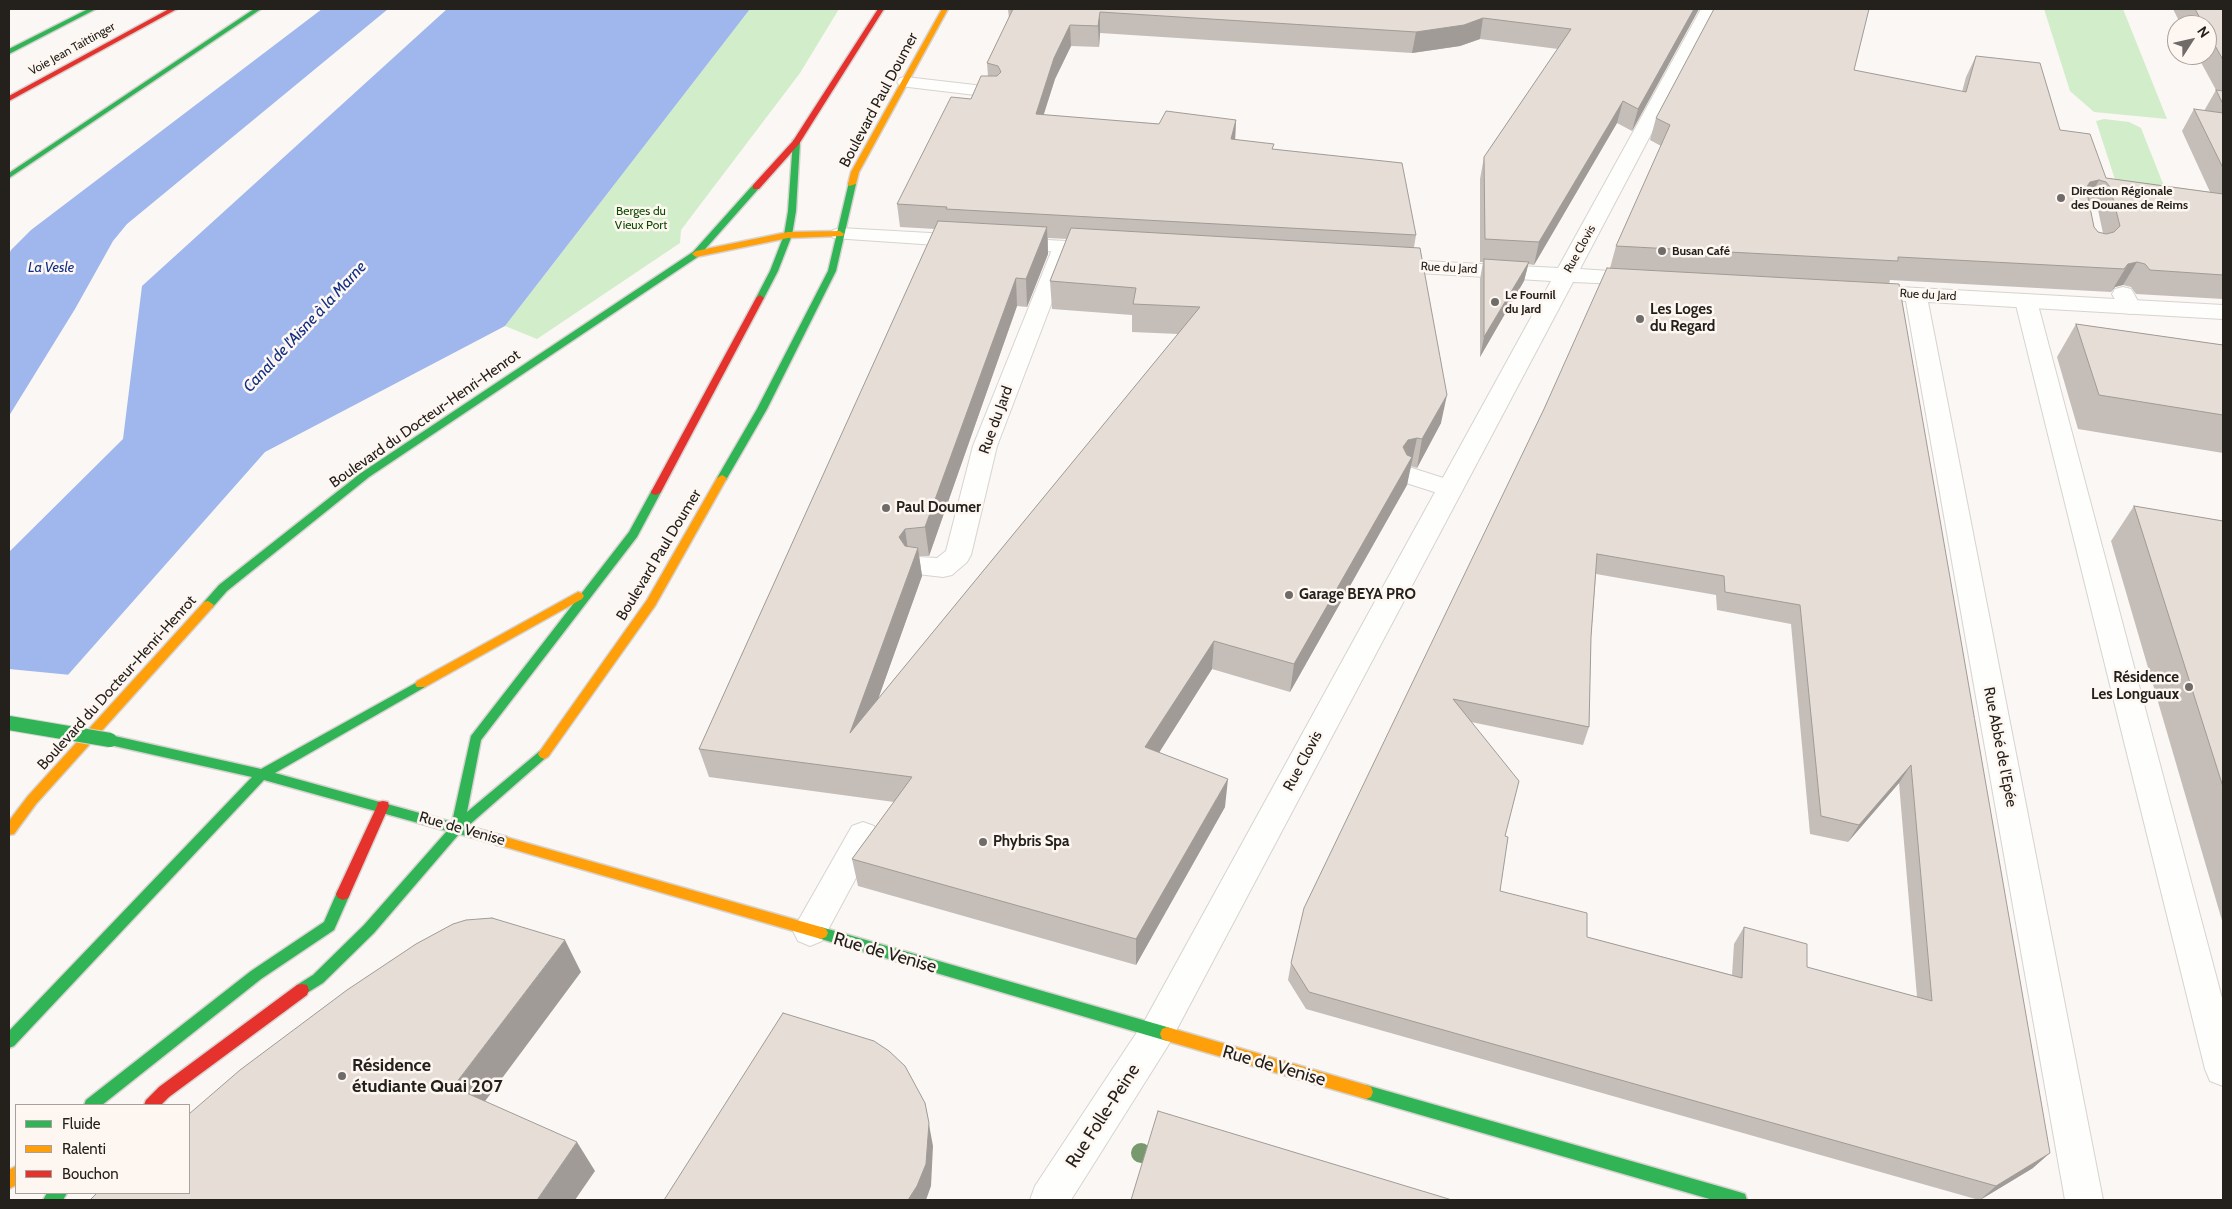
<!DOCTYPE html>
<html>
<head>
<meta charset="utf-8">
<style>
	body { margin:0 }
	#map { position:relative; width:2232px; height:1209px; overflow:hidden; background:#fbf7f4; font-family:Cabin,sans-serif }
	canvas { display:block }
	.frame { position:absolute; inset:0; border:10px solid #24201c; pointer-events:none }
	.legend { position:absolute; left:15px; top:1104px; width:175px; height:90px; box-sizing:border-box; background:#fef7f1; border:1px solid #a7a19c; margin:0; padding:6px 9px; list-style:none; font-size:15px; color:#24201c }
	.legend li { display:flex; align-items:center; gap:10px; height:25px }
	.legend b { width:25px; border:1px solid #a7a19c }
	.north { position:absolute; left:2167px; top:15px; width:50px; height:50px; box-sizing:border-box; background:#fef7f1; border:1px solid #a7a19c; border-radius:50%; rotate:55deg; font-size:14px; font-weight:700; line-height:20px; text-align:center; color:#24201c }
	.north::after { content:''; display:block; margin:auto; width:18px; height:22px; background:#6f6b68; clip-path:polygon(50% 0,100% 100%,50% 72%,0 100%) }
</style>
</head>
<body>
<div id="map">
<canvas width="2232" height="1209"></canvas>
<div class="frame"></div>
<ul class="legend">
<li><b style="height:6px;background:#30b455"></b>Fluide</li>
<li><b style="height:6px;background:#ff9f0a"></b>Ralenti</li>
<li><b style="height:6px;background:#e5322d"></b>Bouchon</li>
</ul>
<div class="north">N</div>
</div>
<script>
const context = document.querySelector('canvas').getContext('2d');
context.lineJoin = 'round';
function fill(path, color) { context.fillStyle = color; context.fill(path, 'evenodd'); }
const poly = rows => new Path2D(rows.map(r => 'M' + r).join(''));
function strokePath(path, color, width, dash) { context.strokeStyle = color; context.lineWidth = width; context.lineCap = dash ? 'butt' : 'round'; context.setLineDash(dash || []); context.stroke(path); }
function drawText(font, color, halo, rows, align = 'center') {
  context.font = font + ' Cabin,sans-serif'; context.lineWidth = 5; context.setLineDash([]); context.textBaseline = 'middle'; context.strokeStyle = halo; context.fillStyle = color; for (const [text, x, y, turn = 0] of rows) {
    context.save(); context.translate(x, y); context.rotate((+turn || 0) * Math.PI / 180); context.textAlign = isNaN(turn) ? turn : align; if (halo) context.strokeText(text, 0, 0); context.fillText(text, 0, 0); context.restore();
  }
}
fill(poly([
	[750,9,839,9,800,73,681,230,680,243,537,339,505,326],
	[2044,9,2123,9,2167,119,2094,112,2070,91],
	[2104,119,2129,122,2141,128,2171,204,2122,201,2096,121]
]), '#d2edc9');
fill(poly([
	[322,9,388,9,127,224,113,241,75,309,9,416,9,254,11,250,31,230],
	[447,9,750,9,505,326,265,452,67,676,9,752,9,552,123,439,142,286]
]), '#9fb7ec');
fill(poly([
	[9,669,71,675,9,755]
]), '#fbf7f4');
const lane = poly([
	[906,77,992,87,998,88,1001,92,998,96,992,97,900,86,897,82,900,78,906,77],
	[1063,241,1070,243,1073,247,997,446,971,555,967,562,952,575,943,577,909,573,905,566,909,559,918,557,937,558,946,551,973,446,1053,247,1056,243,1063,241],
	[2123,287,2131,289,2134,294,2141,307,2138,312,2130,314,2122,312,2119,307,2112,294,2115,289,2123,287],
	[2026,294,2034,296,2037,301,2223,1002,2223,1086,2210,1081,2205,1069,2015,301,2018,296,2026,294],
	[1412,468,1459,483,1463,489,1459,495,1450,497,1403,482,1399,476,1403,470,1412,468],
	[863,822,874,826,879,835,822,941,810,946,798,941,793,931,798,921,852,826,863,822]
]);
const street = poly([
	[1701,9,1717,9,1580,269,1640,273,1648,274,1651,279,1648,284,1640,285,1573,282,1169,1044,1071,1200,1030,1200,1035,1186,1145,1020,1551,281,1386,271,1378,270,1375,265,1378,260,1386,259,1558,268,1701,9],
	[840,228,966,235,973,237,976,241,973,245,966,247,833,238,830,234,833,230,840,228],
	[1012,238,1101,243,1108,245,1112,249,1108,253,1101,255,1005,248,1002,244,1005,240,1012,238],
	[1863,285,2223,305,2223,319,1928,302,2103,1200,2065,1200,1906,301,1855,297,1852,292,1855,287,1863,285]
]);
const fast = poly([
	[88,9,96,9,9,54,9,49,88,9],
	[254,9,261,9,9,178,9,173,254,9],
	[793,140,800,142,796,211,792,235,778,271,764,298,760,301,756,298,770,271,784,235,788,211,793,140],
	[849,182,856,184,836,271,767,409,726,480,718,480,717,478,757,409,828,271,849,182],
	[753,185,760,187,699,256,369,477,227,591,212,608,204,608,202,605,204,602,219,585,361,473,693,252,753,185],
	[656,489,661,492,637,537,481,740,467,812,540,751,544,749,548,751,550,754,468,826,507,837,509,841,507,845,502,846,459,834,374,933,323,983,302,996,297,995,295,990,297,985,313,975,364,925,447,831,264,780,14,1046,9,1048,9,1031,252,777,110,745,106,743,104,740,106,737,110,735,261,769,421,680,425,681,427,684,425,687,275,773,452,822,471,736,629,532,652,490,656,489],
	[343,888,348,890,350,894,334,930,261,979,102,1105,84,1105,86,1100,251,971,324,922,338,890,343,888],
	[821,927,1167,1027,1172,1029,1174,1034,1172,1039,1167,1041,821,939,816,937,814,933,816,929,821,927],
	[1366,1085,1739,1192,1745,1194,1747,1200,1713,1200,1366,1099,1361,1097,1359,1092,1361,1087,1366,1085],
	[47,1193,67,1193,63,1200,43,1200,47,1193]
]);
const slow = poly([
	[942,9,948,9,859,172,856,184,849,186,848,184,851,172,942,9],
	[840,231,844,234,843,236,788,238,696,257,692,254,696,251,788,232,840,231],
	[722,475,727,478,655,606,548,757,544,759,540,757,538,754,540,751,647,600,717,478,722,475],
	[578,592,582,593,584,596,582,599,425,687,417,687,415,684,417,681,578,592],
	[208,601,214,605,212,608,36,804,14,834,9,835,9,821,28,796,204,602,208,601],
	[502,836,821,927,826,929,828,933,826,937,821,939,502,846,497,845,495,841,497,837,502,836],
	[1167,1027,1366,1085,1371,1087,1373,1092,1371,1097,1366,1099,1167,1041,1162,1039,1160,1034,1162,1029,1167,1027],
	[16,1166,16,1185,9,1189,9,1170,16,1166]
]);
const jam = poly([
	[169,9,177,9,9,101,9,96,169,9],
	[878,9,884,9,799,144,759,189,753,189,753,185,793,141,878,9],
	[760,295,764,298,661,492,656,495,652,494,651,492,756,298,760,295],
	[383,801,388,802,389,806,350,894,348,898,343,900,338,898,336,894,377,806,378,802,383,801],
	[302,984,307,985,309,990,307,995,169,1097,161,1105,144,1105,146,1100,159,1087,297,985,302,984]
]);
strokePath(lane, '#d7d3d0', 2);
strokePath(street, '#d7d3d0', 2);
strokePath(fast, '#d7d3d0', 3);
strokePath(slow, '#d7d3d0', 3);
strokePath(jam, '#d7d3d0', 3);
fill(lane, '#fefefd');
fill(street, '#fefefd');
fill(fast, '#30b455');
fill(slow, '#ff9f0a');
fill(jam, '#e5322d');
const fastBridge = poly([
	[9,723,110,740]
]);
strokePath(fastBridge, '#d7d3d0', 16, []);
strokePath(fastBridge, '#30b455', 14);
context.fillStyle = '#78996e';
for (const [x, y] of [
	[1141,1153]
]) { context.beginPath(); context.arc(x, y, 10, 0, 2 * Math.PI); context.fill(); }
fill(poly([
	[1008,9,1699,9,1632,131,1617,123,1534,265,1528,264,1524,281,1480,357,1480,279,1483,262,1480,262,1480,179,1484,157,1558,49,1480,39,1460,46,1412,53,1100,33,1099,47,1071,46,1055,79,1043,115,1159,124,1236,120,1235,139,1274,149,1416,235,1414,247,1441,423,1417,468,1410,466,1407,485,1290,692,1212,669,1159,752,1225,807,1136,965,858,886,852,859,894,802,709,777,699,749,935,229,900,227,897,204,971,99,988,76,987,63,1009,18],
	[1048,238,1067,239,1050,281,1052,309,1132,315,1132,332,1178,334,878,699,922,576,919,556,929,556,1017,306,1027,307,1048,254],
	[2173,9,2223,9,2223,299,2136,294,2131,287,2123,285,2115,287,2111,292,1890,280,1889,284,2033,1168,1980,1200,1979,1200,1306,1009,1288,980,1291,963,1544,409,1610,268,1616,246,1661,146,1650,140,1656,118,1854,70,1962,92,1966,77,1976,56,2060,130,2106,178,2210,192,2182,131,2194,109,2204,111,2216,90,2197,55,2207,55,2207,25,2181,25],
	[2089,203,2094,204,2098,210,2103,233,2098,232,2094,227],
	[1596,574,1716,595,1717,610,1791,624,1810,834,1848,842,1899,783,1917,997,1807,967,1744,927,1734,944,1732,975,1587,937,1500,891,1505,836,1471,722,1583,745,1589,727,1591,637],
	[2076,324,2223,345,2223,453,2078,429,2057,357],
	[2134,506,2223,521,2223,924,2111,541]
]), '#c5beb8');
fill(poly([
	[1694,9,1699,9,1632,131,1638,109],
	[1100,12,1100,33,1099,47,1098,26],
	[1483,18,1480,39,1460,46,1412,53,1416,32],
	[1070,25,1071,46,1055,79,1037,136,1036,114,1054,58],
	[1623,101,1617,123,1534,265,1539,242],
	[1236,120,1235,142,1231,139],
	[2099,180,2087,202,2086,188,2090,182],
	[1047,227,1048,254,1027,307,1026,279],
	[1529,262,1524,281,1480,357,1484,337],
	[2137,262,2123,285,2115,287,2111,292,2128,264],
	[1016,278,1017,306,929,556,925,527],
	[1447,395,1441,423,1417,468,1422,439],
	[1417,438,1407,485,1290,692,1294,664,1403,447,1408,440],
	[905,529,909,557,899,537],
	[918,548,922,576,856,761,850,733],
	[1214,641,1212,669,1145,775,1145,747],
	[1911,765,1899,783,1848,842,1859,825],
	[1228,779,1225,807,1136,965,1136,939],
	[565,940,581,972,474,1116,453,1087],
	[925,1103,933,1146,931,1186,926,1200,908,1200],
	[577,1142,595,1171,575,1200,537,1200],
	[2050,1153,2033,1168,1980,1200,1996,1186]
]), '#a09b96');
const building = poly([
	[1013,9,1694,9,1638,109,1623,101,1539,242,1485,239,1484,157,1571,29,1483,18,1464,25,1416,32,1100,12,1098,26,1070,25,1054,58,1036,114,1159,124,1166,111,1236,120,1231,139,1274,144,1272,149,1402,163,1416,235,946,209,947,207,897,204,951,97,971,99,981,76,997,76,1001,72,998,66,987,63,1013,9],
	[1714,9,1869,9,1854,70,1966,92,1976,56,2040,63,2060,130,2090,134,2106,178,2223,194,2223,275,2150,270,2145,264,2137,262,2128,264,2124,269,1898,257,1898,261,1616,246,1670,125,1656,118,1714,9],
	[2099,180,2106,182,2110,187,2120,226,2114,232,2106,234,2098,232,2094,227,2086,188,2090,182,2099,180],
	[2195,9,2223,9,2223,60,2207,31,2207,25,2204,25,2195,9],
	[2216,90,2223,91,2223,104,2216,90],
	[2194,109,2223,113,2223,168,2194,109],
	[938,221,1047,227,1026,279,1016,278,925,527,905,529,899,537,905,546,918,548,850,733,1200,307,1133,304,1136,288,1050,281,1071,228,1420,248,1447,395,1422,439,1417,438,1408,440,1403,447,1407,455,1412,457,1294,664,1214,641,1145,747,1228,779,1136,939,852,859,912,777,699,749,938,221],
	[1484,259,1529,262,1484,337,1484,259],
	[1607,268,1899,284,2050,1153,1996,1186,1309,992,1291,963,1304,908,1544,409,1607,268],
	[1597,554,1724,576,1725,592,1800,605,1821,816,1859,825,1911,765,1932,1001,1807,967,1807,944,1744,927,1742,978,1587,937,1587,913,1500,891,1508,837,1505,836,1519,781,1453,699,1589,727,1591,637,1597,554],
	[2076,324,2223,345,2223,415,2099,395,2076,324],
	[2134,506,2223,521,2223,787,2134,506],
	[492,918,565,940,453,1087,577,1142,537,1200,90,1200,97,1193,189,1193,189,1114,240,1070,347,990,416,944,453,924,466,920,492,918],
	[783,1013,874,1041,889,1051,905,1066,925,1103,929,1123,926,1164,917,1186,908,1200,664,1200,783,1013],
	[1158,1111,1452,1200,1131,1200,1158,1111]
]);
fill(building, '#e5ddd6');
strokePath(building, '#a09b96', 1);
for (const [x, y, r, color] of [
	[2061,198,5,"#6f6b68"],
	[1662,251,5,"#6f6b68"],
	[1495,302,5,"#6f6b68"],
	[1640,319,5,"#6f6b68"],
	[886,508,5,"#6f6b68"],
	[1289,595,5,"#6f6b68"],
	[2189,687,5,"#6f6b68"],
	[983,842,5,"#6f6b68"],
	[342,1076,5,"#6f6b68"]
]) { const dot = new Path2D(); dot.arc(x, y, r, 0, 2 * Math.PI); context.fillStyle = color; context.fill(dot); strokePath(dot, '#fef7f1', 2); }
drawText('12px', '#24201c', '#fef7f1', [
	["Voie Jean Taittinger",72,49,-29],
	["Rue Clovis",1580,249,-61],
	["Rue du Jard",1449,268,3],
	["Rue du Jard",1928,295,3]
]);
drawText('bold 12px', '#24201c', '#fef7f1', [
	["Direction Régionale",2071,191],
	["des Douanes de Reims",2071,205],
	["Busan Café",1672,251],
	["Le Fournil",1505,295],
	["du Jard",1505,309]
], 'left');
drawText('12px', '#0d4c00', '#fef7f1', [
	["Berges du",641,211],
	["Vieux Port",641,225]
]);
drawText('italic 14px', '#102f86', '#fef7f1', [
	["La Vesle",51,268]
]);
drawText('15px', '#24201c', '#fef7f1', [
	["Boulevard Paul Doumer",879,100,-62],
	["Boulevard du Docteur-Henri-Henrot",425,419,-35],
	["Rue du Jard",996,420,-70],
	["Boulevard Paul Doumer",659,555,-59],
	["Boulevard du Docteur-Henri-Henrot",117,683,-48],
	["Rue Abbé de l'Epée",2000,747,79],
	["Rue Clovis",1303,761,-62],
	["Rue de Venise",462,829,16]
]);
drawText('bold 15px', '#24201c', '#fef7f1', [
	["Les Loges",1650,310],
	["du Regard",1650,327],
	["Paul Doumer",896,508],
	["Garage BEYA PRO",1299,595],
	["Résidence",2179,678,"right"],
	["Les Longuaux",2179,695,"right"],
	["Phybris Spa",993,842]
], 'left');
drawText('italic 16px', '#102f86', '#fef7f1', [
	["Canal de l'Aisne à la Marne",305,327,-47]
]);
drawText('18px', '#24201c', '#fef7f1', [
	["Rue de Venise",885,953,16],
	["Rue de Venise",1274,1066,16],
	["Rue Folle-Peine",1103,1116,-57]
]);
drawText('bold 18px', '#24201c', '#fef7f1', [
	["Résidence",352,1066],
	["étudiante Quai 207",352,1087]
], 'left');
</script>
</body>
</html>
